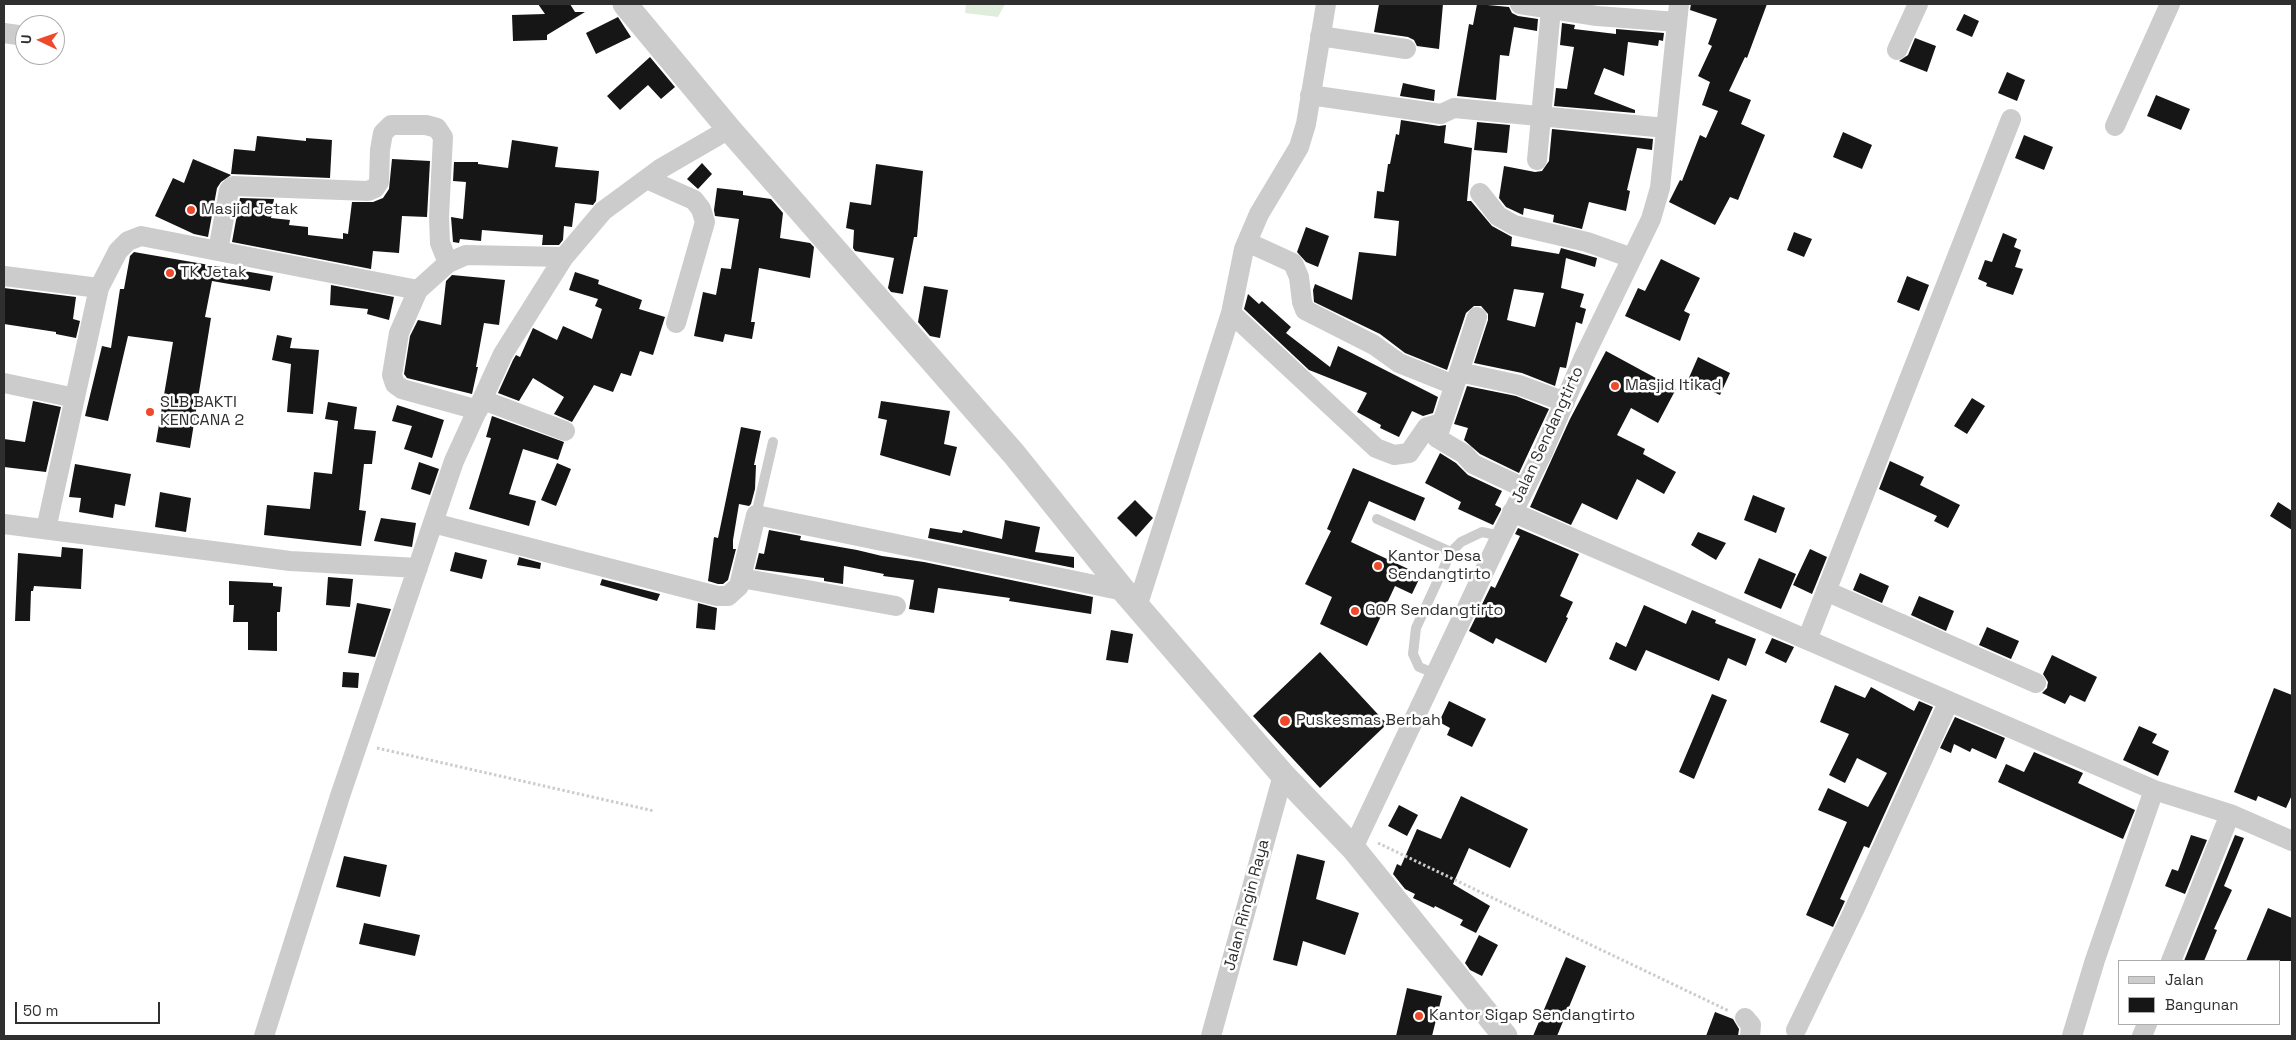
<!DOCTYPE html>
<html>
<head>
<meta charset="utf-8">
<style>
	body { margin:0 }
	#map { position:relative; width:2296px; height:1040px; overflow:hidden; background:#fff; font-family:"Space Grotesk",sans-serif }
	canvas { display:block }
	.frame { position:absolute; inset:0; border:5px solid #2f2f2f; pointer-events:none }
	.legend { position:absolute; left:2118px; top:960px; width:162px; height:65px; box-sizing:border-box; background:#fff; border:1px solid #acacac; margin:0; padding:6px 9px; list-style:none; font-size:15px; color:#2f2f2f }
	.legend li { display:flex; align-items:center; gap:10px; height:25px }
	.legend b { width:25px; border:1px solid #acacac }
	.north { position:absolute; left:15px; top:15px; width:50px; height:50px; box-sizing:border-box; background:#fff; border:1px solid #acacac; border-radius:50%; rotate:273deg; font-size:14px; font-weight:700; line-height:20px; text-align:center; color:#2f2f2f }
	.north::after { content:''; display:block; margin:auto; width:18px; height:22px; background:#ed492a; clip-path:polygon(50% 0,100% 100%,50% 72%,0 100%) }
	.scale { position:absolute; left:15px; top:1002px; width:145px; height:22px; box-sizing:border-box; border:2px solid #2f2f2f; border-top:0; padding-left:6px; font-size:15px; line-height:18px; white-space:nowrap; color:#2f2f2f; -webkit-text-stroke:4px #fff; paint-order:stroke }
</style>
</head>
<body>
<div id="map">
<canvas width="2296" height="1040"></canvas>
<div class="frame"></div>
<ul class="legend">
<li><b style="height:6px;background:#ccc"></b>Jalan</li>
<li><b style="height:14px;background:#161616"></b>Bangunan</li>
</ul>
<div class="north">U</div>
<div class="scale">50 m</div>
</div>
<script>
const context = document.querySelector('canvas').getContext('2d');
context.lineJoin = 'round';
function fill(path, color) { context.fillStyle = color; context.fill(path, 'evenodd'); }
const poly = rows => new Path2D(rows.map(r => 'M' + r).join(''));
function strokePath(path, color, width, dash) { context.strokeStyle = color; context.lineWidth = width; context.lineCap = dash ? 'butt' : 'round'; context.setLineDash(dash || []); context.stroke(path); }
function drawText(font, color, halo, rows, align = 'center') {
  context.font = font + ' "Space Grotesk",sans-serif'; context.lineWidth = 5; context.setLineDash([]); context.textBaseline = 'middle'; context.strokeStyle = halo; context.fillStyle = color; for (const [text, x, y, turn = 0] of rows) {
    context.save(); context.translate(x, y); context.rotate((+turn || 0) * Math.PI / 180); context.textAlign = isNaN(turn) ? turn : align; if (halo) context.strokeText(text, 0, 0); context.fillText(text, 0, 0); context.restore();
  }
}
fill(poly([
	[966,4,1005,4,998,17,965,13]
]), '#e1eddc');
fill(poly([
	[538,4,570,4,575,12,585,12,547,35,547,40,513,41,512,15,545,14],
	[1379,4,1443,4,1439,49,1417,46,1414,40,1408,37,1374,32],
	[1477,4,1509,7,1512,13,1518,16,1538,19,1537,31,1514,27,1509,56,1500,55,1496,100,1457,96,1469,24,1473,25],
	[1691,4,1767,4,1747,58,1745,57,1729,91,1751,100,1741,124,1765,135,1738,200,1730,197,1715,225,1669,202,1680,180,1682,181,1700,135,1706,138,1718,111,1702,105,1710,82,1698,76,1712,46,1708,44,1717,19,1690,10],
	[1964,14,1979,21,1972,37,1956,30],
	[618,17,631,37,596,54,586,33],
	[1562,23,1575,25,1574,29,1616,34,1616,29,1664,33,1663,41,1659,40,1658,46,1628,42,1624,76,1604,68,1594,94,1635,110,1635,113,1554,106,1556,88,1567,89,1574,47,1560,45],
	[1915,38,1936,46,1927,72,1899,61,1908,55],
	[650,57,675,87,661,99,648,85,620,110,607,96],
	[2007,72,2025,80,2017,101,1998,93],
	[1403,83,1435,90,1434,101,1400,96],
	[2156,95,2190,109,2181,130,2147,116],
	[1401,120,1439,126,1446,125,1444,143,1472,148,1467,201,1471,201,1492,226,1512,237,1511,246,1559,254,1561,248,1597,258,1595,267,1566,258,1561,288,1584,294,1580,307,1586,309,1582,324,1576,322,1566,368,1560,367,1555,386,1522,373,1474,363,1488,320,1488,314,1481,306,1474,306,1466,313,1447,370,1405,353,1380,334,1314,302,1313,290,1315,284,1352,300,1359,252,1396,256,1399,221,1374,218,1377,191,1384,192,1388,164,1390,164,1396,134,1399,135],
	[1514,289,1544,293,1535,327,1507,320],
	[1477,122,1510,125,1507,153,1474,150],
	[1552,129,1653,139,1652,150,1637,148,1627,190,1630,191,1626,211,1589,202,1582,229,1553,222,1554,215,1524,208,1523,215,1506,207,1499,198,1504,166,1535,172,1542,171,1549,161],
	[1843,132,1872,145,1862,169,1833,157],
	[2024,135,2053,147,2044,170,2015,158],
	[257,136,306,141,306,138,332,140,330,178,231,174,234,149,255,151],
	[512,140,558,147,555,167,599,171,596,201,593,205,575,203,572,227,564,226,563,240,559,245,542,245,543,235,482,230,481,241,460,239,459,243,453,242,451,217,463,219,466,182,453,181,454,162,478,162,478,164,508,168],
	[193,159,231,175,221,182,217,188,208,237,194,234,155,216,173,178,184,183],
	[392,159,430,161,427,217,402,216,399,253,373,251,371,269,232,242,240,198,274,199,271,218,290,220,289,225,308,227,308,235,343,239,343,233,348,234,352,202,373,202,383,198,389,189],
	[702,163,712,174,698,189,687,179],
	[876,164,923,171,917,237,914,237,903,294,891,292,888,288,894,258,855,251,853,248,854,230,846,228,850,202,871,205],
	[717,188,743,191,743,195,771,199,783,213,780,238,810,243,814,247,810,278,759,268,751,322,755,322,752,339,725,334,723,342,694,336,703,292,716,295,721,268,731,269,739,219,715,216,714,210],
	[1306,227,1329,236,1318,267,1306,262,1297,252],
	[1794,232,1812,239,1804,257,1787,250],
	[2003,233,2017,239,2014,247,2021,250,2015,267,2023,269,2013,295,1986,286,1987,283,1978,279,1985,260,1992,262],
	[134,252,273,276,270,291,212,281,205,317,211,318,190,448,156,442,173,342,128,336,108,421,85,416,102,346,111,348,120,289,124,289,130,256],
	[1661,259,1700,278,1684,311,1690,314,1680,341,1625,316,1638,288,1645,291],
	[575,272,599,280,598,284,642,300,639,309,665,317,653,355,640,351,631,376,621,373,613,392,594,385,572,422,554,414,564,397,533,378,519,401,498,393,513,360,516,355,520,357,533,328,557,340,563,326,592,339,602,309,595,306,598,299,569,290],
	[452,275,505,280,499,325,484,323,476,367,478,367,472,394,407,378,404,374,410,336,418,320,441,325,446,281],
	[1907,276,1929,285,1919,311,1897,302],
	[331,285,394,297,389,320,367,314,368,309,330,305],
	[924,286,948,290,940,338,930,336,918,322],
	[4,288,76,297,73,319,80,321,76,338,56,334,56,332,4,324],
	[1248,294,1259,304,1262,301,1291,327,1286,333,1330,367,1338,346,1438,397,1433,413,1423,416,1412,411,1399,437,1380,428,1381,425,1357,412,1367,393,1309,370,1244,309],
	[277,335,292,338,290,348,319,350,313,414,287,412,291,364,272,360],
	[1606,351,1676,389,1658,423,1631,408,1617,435,1645,449,1643,454,1676,472,1664,494,1637,479,1617,520,1582,503,1571,525,1530,507,1570,419],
	[1698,357,1730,373,1720,395,1688,380],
	[1467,386,1516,396,1549,409,1519,473,1480,454,1464,440,1468,428,1454,424],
	[1972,398,1985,406,1967,434,1954,426],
	[33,401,61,407,46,472,4,467,4,439,25,442],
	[881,401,950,411,944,444,957,447,950,476,880,455,887,420,878,418],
	[328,402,357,407,354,429,376,431,372,464,364,464,359,510,366,511,361,546,264,535,267,505,310,509,314,472,332,474,338,421,325,419],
	[397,405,444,420,432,458,404,449,412,426,392,421],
	[492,416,564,442,558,460,523,449,509,494,536,501,529,526,469,509,491,438,486,437],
	[741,427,761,431,754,465,756,465,755,489,751,504,749,506,739,504,733,540,733,549,736,549,728,580,723,584,718,584,708,581,714,537,718,538],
	[1440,453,1456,463,1468,475,1502,491,1495,505,1501,508,1501,510,1493,525,1458,509,1461,502,1425,483],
	[1890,461,1924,477,1920,485,1960,505,1948,528,1934,521,1937,516,1879,489],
	[419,462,439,469,430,495,411,489],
	[557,463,571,469,556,506,541,500],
	[75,464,131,474,125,506,115,504,113,518,79,512,81,498,69,497],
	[1353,468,1425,498,1415,521,1369,501,1351,542,1421,575,1412,594,1395,586,1367,646,1320,624,1332,597,1305,584,1331,531,1327,529],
	[160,492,191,498,186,532,155,527],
	[1753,495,1785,508,1776,533,1744,520],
	[1135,500,1153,518,1136,537,1117,518],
	[2278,502,2292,511,2292,530,2270,516],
	[381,518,416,523,412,547,374,541],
	[1005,520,1040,527,1035,552,1074,557,1074,568,928,538,930,528,962,533,963,530,1002,539],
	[1518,528,1579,554,1560,596,1573,602,1566,617,1568,618,1546,663,1496,638,1493,644,1469,631,1491,586,1495,588,1520,536,1515,534],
	[769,530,801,536,800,540,857,550,882,556,924,562,1093,597,1091,614,1009,601,1010,598,938,588,934,613,909,609,914,580,883,576,884,574,844,566,843,584,824,581,824,578,755,569,759,553,764,554],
	[1698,532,1726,543,1716,560,1691,545],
	[62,547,83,549,81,589,34,586,33,591,31,591,30,621,15,621,18,553,61,557],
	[1810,549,1827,557,1812,594,1793,585],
	[455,552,487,560,482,579,450,571],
	[519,557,541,563,540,569,517,565],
	[1759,558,1796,574,1781,609,1744,593],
	[1860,573,1889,586,1882,603,1853,590],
	[328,577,353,579,350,607,326,605],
	[602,579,660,594,657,601,600,585],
	[229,581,273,583,273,586,282,587,280,612,277,612,277,651,248,650,248,622,233,622,234,605,229,605],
	[1919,596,1954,611,1946,631,1911,615],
	[357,603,391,609,375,657,348,653],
	[698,603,717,608,715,630,696,628],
	[1644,605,1686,624,1692,610,1716,620,1715,623,1756,639,1746,666,1728,658,1719,681,1646,650,1636,671,1609,659,1616,642,1626,647],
	[1987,627,2019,641,2011,659,1979,645],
	[1111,630,1133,634,1128,663,1106,660],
	[1772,638,1794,647,1786,663,1765,653],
	[1320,652,1387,724,1320,788,1253,716],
	[2052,655,2097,677,2085,702,2070,695,2065,704,2042,693,2047,688,2048,682,2043,674],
	[343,672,359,673,358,688,342,687],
	[1835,685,1865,698,1871,687,1914,711,1919,701,1933,707,1869,848,1864,846,1840,899,1845,901,1833,927,1806,915,1847,822,1818,810,1828,788,1868,807,1887,773,1857,758,1845,783,1829,775,1849,734,1820,722],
	[2274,688,2292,695,2292,795,2286,808,2258,796,2256,801,2234,792],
	[1712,694,1727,700,1694,779,1679,772],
	[1449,701,1486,719,1472,747,1447,735,1450,728,1439,722],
	[1955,717,2005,738,1996,759,1972,748,1970,752,1954,744,1951,753,1940,748],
	[2139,726,2157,734,2152,743,2169,751,2158,776,2123,760],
	[2034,752,2083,773,2078,783,2135,810,2123,839,1998,782,2006,764,2024,772],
	[1461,796,1528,829,1510,868,1469,848,1453,884,1490,906,1476,933,1460,925,1463,920,1435,906,1434,908,1413,898,1415,894,1405,889,1393,874,1397,864,1401,866,1417,829,1441,839],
	[1399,805,1418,815,1407,836,1388,826],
	[2191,835,2207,840,2185,894,2165,886,2172,869,2178,871],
	[2235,835,2244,838,2224,886,2232,890,2214,929,2217,930,2204,961,2184,961],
	[1297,854,1325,861,1316,899,1359,913,1345,955,1303,941,1297,966,1273,960],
	[344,856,387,865,380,897,336,887],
	[2268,908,2292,918,2292,961,2246,961],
	[364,923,420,935,415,956,359,944],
	[1479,935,1498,945,1482,976,1470,970,1465,963],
	[1566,957,1586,966,1557,1036,1533,1036],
	[1407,988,1442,996,1432,1036,1396,1036],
	[1715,1012,1733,1019,1739,1029,1738,1036,1706,1036]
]), '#161616');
strokePath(poly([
	[377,748,654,811],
	[1378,843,1729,1011]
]), '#ccc', 3, [2.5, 2.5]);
strokePath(poly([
	[756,515,773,442],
	[1377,519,1451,552],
	[1436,674,1419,667,1413,654,1416,628,1433,591,1451,552,1461,542,1482,532,1501,536]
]), '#ccc', 10);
strokePath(poly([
	[1520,4,1597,16,1677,22],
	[4,33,25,36],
	[1320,36,1406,49],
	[1897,50,1918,4],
	[1310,95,1441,114,1454,108,1666,128],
	[2115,126,2170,4],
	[1537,160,1551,9],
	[647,179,694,200,701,209,705,222,676,323],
	[1480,193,1498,216,1514,225,1587,242,1632,258],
	[1247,242,1293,263,1299,277,1302,302,1305,310,1374,345,1399,363,1454,385],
	[218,251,229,190,233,186,368,191,375,188,379,182,380,150,383,133,391,125,426,125,437,128,443,137,439,217,440,243,448,263],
	[4,276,99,288],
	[1231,313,1376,448,1394,455,1409,453,1427,427,1434,425,1439,426],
	[1477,317,1459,372,1519,385,1565,402],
	[1459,372,1437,438,1464,454,1473,464,1524,488],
	[4,383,75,398],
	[483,400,565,431],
	[478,410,402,389,395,384,392,375,399,333,418,290,448,263,466,255,564,257],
	[1512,512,2154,790,2230,814,2292,841],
	[433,523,717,596,728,596,739,586,756,515,1124,591],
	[4,524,290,561,418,568],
	[46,529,99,288,118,251,128,241,141,236,418,290],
	[741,578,896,606],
	[1826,591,2036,683],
	[1138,604,1231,313,1244,249,1259,214,1299,147,1306,124,1326,4],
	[1807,640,2011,119],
	[1353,848,1501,536,1542,454,1584,357,1651,219,1660,188,1679,4],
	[2171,961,2230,814],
	[1745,1018,1751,1025,1750,1036],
	[1796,1030,1854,910,1949,701],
	[264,1036,340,796,454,461,503,354,564,257,603,211,660,169,729,129],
	[1211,1036,1283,775],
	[2072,1036,2095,960,2154,790],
	[2142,1036,2147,1024]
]), '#ccc', 20);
strokePath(poly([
	[625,4,729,129,1014,454,1124,591,1283,775,1353,848,1505,1036]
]), '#ccc', 25);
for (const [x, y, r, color] of [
	[191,210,5,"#ed492a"],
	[170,273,5,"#ed492a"],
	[1615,386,5,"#ed492a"],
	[150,412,5,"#ed492a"],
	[1378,566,5,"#ed492a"],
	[1355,611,5,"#ed492a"],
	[1285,721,6,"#ed492a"],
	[1419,1016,5,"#ed492a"]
]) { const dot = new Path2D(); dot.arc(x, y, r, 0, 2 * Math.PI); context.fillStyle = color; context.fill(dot); strokePath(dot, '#fff', 2); }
drawText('16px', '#2f2f2f', '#fff', [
	["Masjid Jetak",201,210],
	["TK Jetak",180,273],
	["Masjid Itikad",1625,386],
	["SLB BAKTI",160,403],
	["KENCANA 2",160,421],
	["Kantor Desa",1388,557],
	["Sendangtirto",1388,575],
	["GOR Sendangtirto",1365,611],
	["Puskesmas Berbah",1296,721],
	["Kantor Sigap Sendangtirto",1429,1016]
], 'left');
drawText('16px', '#2f2f2f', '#fff', [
	["Jalan Sendangtirto",1548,435,-65],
	["Jalan Ringin Raya",1247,905,-75]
]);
</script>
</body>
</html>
